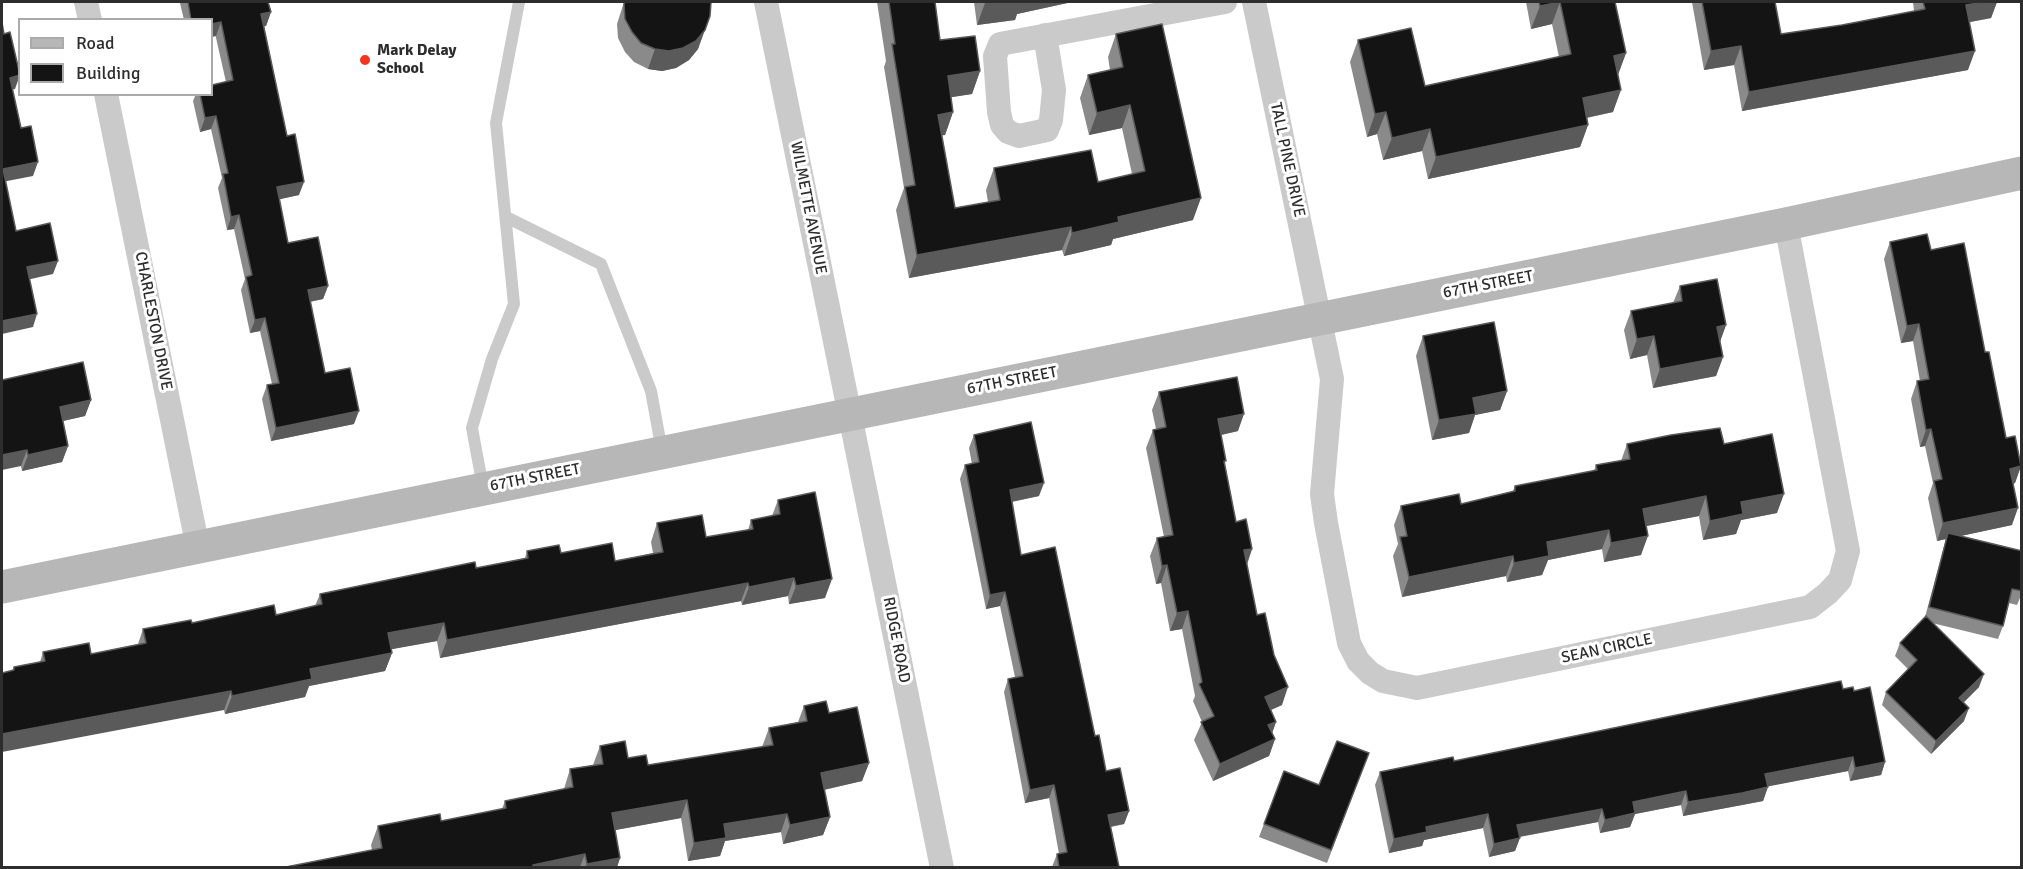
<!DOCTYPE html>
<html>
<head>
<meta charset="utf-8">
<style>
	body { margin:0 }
	#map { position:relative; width:2023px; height:869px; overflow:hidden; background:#fff; font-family:Signika,sans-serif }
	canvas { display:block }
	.frame { position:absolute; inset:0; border:3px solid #2d2d2d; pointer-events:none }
	.legend { position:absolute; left:18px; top:18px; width:195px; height:78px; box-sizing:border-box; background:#fff; border:2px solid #ababab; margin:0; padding:8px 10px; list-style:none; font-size:18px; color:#2d2d2d }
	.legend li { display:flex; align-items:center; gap:12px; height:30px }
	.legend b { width:30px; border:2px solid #ababab }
</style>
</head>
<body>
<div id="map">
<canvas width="2023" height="869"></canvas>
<div class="frame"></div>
<ul class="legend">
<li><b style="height:8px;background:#b7b7b7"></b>Road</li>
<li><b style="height:16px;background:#141414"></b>Building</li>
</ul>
</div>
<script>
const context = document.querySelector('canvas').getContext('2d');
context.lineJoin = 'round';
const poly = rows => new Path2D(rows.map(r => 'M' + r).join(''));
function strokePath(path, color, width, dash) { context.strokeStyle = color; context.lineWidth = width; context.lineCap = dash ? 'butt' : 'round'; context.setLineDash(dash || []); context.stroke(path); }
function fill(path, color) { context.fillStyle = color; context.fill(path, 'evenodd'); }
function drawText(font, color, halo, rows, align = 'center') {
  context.font = font + ' Signika,sans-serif'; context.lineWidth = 6; context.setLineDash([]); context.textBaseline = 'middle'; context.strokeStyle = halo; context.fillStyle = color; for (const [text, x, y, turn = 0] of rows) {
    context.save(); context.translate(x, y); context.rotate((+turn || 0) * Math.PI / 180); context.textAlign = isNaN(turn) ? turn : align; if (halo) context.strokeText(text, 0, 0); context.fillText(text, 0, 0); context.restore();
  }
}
strokePath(poly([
	[506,217,601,264,651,391,662,451],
	[483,487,472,428,492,359,514,304,496,123,519,2]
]), '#cacaca', 12);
strokePath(poly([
	[86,2,90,20],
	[766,2,942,868],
	[1254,2,1332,379,1322,494,1326,523,1349,643,1358,661,1370,673,1383,681,1417,688,1810,607,1828,593,1840,580,1848,551,1786,224],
	[1045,35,1054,90,1051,120,1047,130,1019,136,1008,132,1002,125,999,112,995,56,1000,44,1225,2],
	[106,94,198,548]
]), '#cacaca', 24);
strokePath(poly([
	[2,587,1786,224,2022,173]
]), '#b7b7b7', 33);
fill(poly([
	[181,2,268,2,271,12,266,26,264,26,299,195,279,199,288,243,328,286,323,299,310,302,325,373,354,424,271,441,262,399,267,385,272,384,260,331,250,333,241,290,245,279,234,229,227,230,218,188,222,178,211,129,200,132,193,101,196,94,212,94,226,82,212,20,184,20,180,3],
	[624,2,711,2,698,49,689,60,676,68,662,71,648,69,634,62,625,52,618,38,617,24],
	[877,2,935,2,940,40,980,71,972,94,951,97,953,112,945,135,942,135,955,208,988,202,986,190,994,168,1098,182,1132,174,1122,128,1089,135,1080,98,1088,75,1110,70,1108,57,1116,34,1193,220,1113,239,1111,245,1064,256,1062,250,909,278,896,210,904,188,884,67,886,61],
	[974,2,1072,2,1017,14,1015,20,977,25],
	[1526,2,1615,2,1626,53,1618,74,1613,112,1587,118,1588,125,1580,147,1428,179,1422,151,1383,160,1377,134,1367,137,1350,62,1358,40,1425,86,1559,57,1552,24,1531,29],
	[1692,2,1775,2,1781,34,1842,25,1914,11,1913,2,1997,2,1991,18,1970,22,1968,70,1742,111,1734,65,1704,70],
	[1890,242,1931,250,1985,352,2006,438,2021,466,2015,483,2013,484,2012,525,1960,536,2022,551,2022,593,2017,605,2009,603,2003,626,1998,639,1932,623,1979,687,1964,702,1964,721,1931,754,1882,705,1886,692,1908,669,1895,656,1900,643,1925,617,1946,539,1937,541,1928,498,1933,483,1925,446,1920,447,1911,399,1917,381,1920,381,1913,341,1901,343,1884,259],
	[1680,286,1726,325,1720,342,1723,357,1716,376,1653,388,1647,355,1630,359,1624,330,1631,311,1673,303],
	[1423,336,1507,391,1500,410,1475,415,1469,433,1432,440,1416,356],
	[2,380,91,400,85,416,63,421,68,446,62,462,22,471],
	[1159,392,1238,431,1221,435,1225,465,1236,522,1252,549,1247,565,1257,615,1282,705,1271,710,1276,722,1272,733,1275,739,1269,756,1213,781,1194,740,1202,722,1193,701,1195,696,1182,629,1170,631,1161,583,1156,584,1150,556,1157,538,1164,537,1146,448,1153,430,1156,429,1152,410],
	[974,435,1039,496,1012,502,1021,555,1095,736,1106,771,1129,811,1124,824,1111,827,1119,867,1052,867,1057,854,1059,854,1049,798,1025,803,1004,692,1008,679,1015,677,1000,606,986,609,960,479,965,465,972,464,969,448],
	[1627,444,1724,444,1777,513,1741,520,1736,534,1703,540,1699,516,1646,526,1641,555,1604,562,1602,549,1548,560,1542,575,1507,582,1506,576,1402,597,1393,556,1398,544,1394,525,1401,506,1461,504,1513,491,1515,486,1594,471,1596,465,1621,461],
	[778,500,825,598,789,604,788,596,742,605,741,601,440,658,437,641,391,649,392,653,385,671,309,686,305,697,225,714,224,710,12,671,14,667,40,662,43,652,91,654,138,644,143,629,192,623,276,615,315,606,320,594,476,568,525,558,527,551,561,553,615,561,653,553,651,542,657,523,706,537,748,530,751,520,772,516],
	[1843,689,1885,762,1881,775,1850,781,1848,771,1768,786,1763,801,1737,806,1683,816,1681,805,1635,814,1630,827,1600,833,1598,822,1520,837,1515,851,1489,857,1483,828,1424,840,1422,846,1389,853,1375,785,1380,772,1454,761],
	[804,706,829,713,869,763,862,781,824,790,830,817,823,835,783,844,781,832,725,841,720,856,688,861,681,818,615,830,620,858,617,867,286,867,372,850,371,845,378,826,441,821,502,809,505,801,564,789,570,769,593,765,600,746,648,765,762,747,769,728,798,722],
	[1369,753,1327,863,1259,837,1284,771,1319,785]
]), '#8a8a8a');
fill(poly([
	[993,2,1072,2,1017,14,1015,20,977,25,985,3],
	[1560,2,1552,24,1531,29,1540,6],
	[1984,2,1997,2,1991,18,1959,24,1966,5],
	[271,12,266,26,256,28,261,14],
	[221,22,216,36,212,37,212,24],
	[705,30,698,49,689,60,676,68,662,71,648,69,655,49],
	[1741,46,1734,65,1704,70,1711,51],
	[1975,51,1968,70,1742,111,1749,92],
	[1626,53,1618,75,1614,56],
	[980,71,972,94,940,99,948,76],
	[20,75,15,89,5,91,10,78],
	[1621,90,1613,112,1575,120,1583,98],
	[1130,105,1122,128,1089,135,1097,113],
	[953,112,945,135,930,137,938,115],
	[1386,112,1377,134,1367,137,1375,114],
	[216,116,211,129,200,132,205,118],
	[1588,125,1580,147,1428,179,1436,157],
	[1430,129,1422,151,1383,160,1392,138],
	[38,162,33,176,2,182,3,169],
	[304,182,299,195,272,201,277,187],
	[1201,198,1193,220,1113,239,1111,245,1064,256,1072,233,1118,217],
	[239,215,234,229,227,230,231,217],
	[1071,227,1062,250,909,278,917,255],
	[58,261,53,274,22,281,27,267],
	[328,286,323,299,303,303,308,290],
	[37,314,33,327,2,334,2,321],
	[265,318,260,331,250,333,255,320],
	[1919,324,1913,341,1901,343,1907,326],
	[1726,325,1719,344,1717,327],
	[1654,336,1647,355,1630,359,1637,339],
	[1723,357,1716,376,1653,388,1660,369],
	[1507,391,1500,410,1475,415,1469,433,1432,440,1439,420,1473,398],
	[91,400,85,416,54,423,60,407],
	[359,411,354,424,271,441,276,428],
	[1244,414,1238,431,1212,437,1218,419],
	[1931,429,1925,446,1920,447,1926,430],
	[68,446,62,462,22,471,28,455],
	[27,450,21,466,2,470,2,455],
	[2021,466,2015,483,2004,486,2010,469],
	[1044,483,1039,496,1005,503,1010,490],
	[1784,494,1777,513,1741,520,1736,534,1703,540,1710,521,1741,502],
	[1706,496,1699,516,1636,528,1643,509],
	[2018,508,2012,525,1947,539,1948,533,1946,539,1937,541,1943,523],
	[1609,530,1602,549,1548,560,1542,575,1507,582,1514,563,1547,542],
	[1648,536,1641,555,1604,562,1611,543],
	[1252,549,1246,566,1244,550],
	[1513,556,1506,576,1402,597,1409,577],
	[1167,565,1161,583,1156,584,1162,566],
	[794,578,788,596,742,605,749,587],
	[832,579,825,598,789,604,796,586],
	[748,583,741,601,440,658,447,640],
	[1005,592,1000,606,986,609,990,595],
	[1188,611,1182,629,1170,631,1177,613],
	[444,623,437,641,382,651,388,633],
	[392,653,385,671,309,686,305,697,225,714,232,696,310,669],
	[1984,674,1979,687,1954,712,1959,698],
	[1288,687,1282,705,1259,715,1265,697],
	[231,691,224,710,2,752,2,734],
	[1969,708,1964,721,1931,754,1936,741],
	[1276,722,1270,739,1268,725],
	[1275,739,1269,756,1213,781,1220,764],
	[1853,757,1848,771,1760,788,1765,774],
	[1885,762,1881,775,1850,781,1855,768],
	[869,763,862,781,814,792,821,773],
	[1054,785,1049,798,1025,803,1030,790],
	[1768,787,1763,801,1683,816,1688,802],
	[1686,791,1681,805,1635,814,1630,827,1600,833,1605,820,1633,802],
	[687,800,681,818,605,832,612,813],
	[1602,809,1598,822,1512,838,1517,825],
	[1129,811,1124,824,1103,828,1108,815],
	[787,814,781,832,725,841,720,856,688,861,694,843,724,824],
	[1488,814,1483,828,1424,840,1422,846,1389,853,1394,839,1426,827],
	[830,817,823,835,783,844,790,825],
	[1520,838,1515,851,1489,857,1494,844],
	[585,854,580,867,531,867,533,865],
	[620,858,617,867,585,867,587,864]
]), '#5a5a5a');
const building = poly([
	[188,2,268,2,271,12,261,14,287,136,295,134,304,182,277,187,288,243,318,237,328,286,308,290,325,373,350,368,359,411,276,428,267,385,279,383,265,318,255,320,246,277,252,275,239,215,231,217,223,174,228,173,216,116,205,118,200,94,212,94,212,85,233,80,221,22,212,24,212,20,191,20,188,2],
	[625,2,711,2,710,16,705,30,696,41,683,48,669,51,655,49,641,43,632,32,625,19,624,4,625,2],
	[889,2,935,2,940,40,975,36,980,71,948,76,953,112,938,115,955,208,1000,200,994,168,1091,150,1098,182,1145,171,1130,105,1097,113,1088,75,1123,67,1116,34,1162,24,1201,198,1118,217,1119,222,1072,233,1071,227,917,255,905,187,915,185,892,44,895,44,889,2],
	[1539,2,1615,2,1626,53,1614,56,1621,90,1583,98,1588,125,1436,157,1430,129,1392,138,1386,112,1375,114,1358,40,1411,28,1425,86,1571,54,1560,2,1540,6,1539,2],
	[1702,2,1775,2,1781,34,1842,25,1925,9,1923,2,1984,2,1966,5,1975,51,1749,92,1741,46,1711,51,1702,2],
	[2,23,4,34,10,32,20,75,10,78,21,128,31,126,38,162,3,169,16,231,50,223,58,261,27,267,37,314,2,321,2,23],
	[1927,234,1931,250,1964,243,1985,352,1989,352,2006,438,2015,436,2021,466,2010,469,2018,508,1943,523,1934,481,1942,479,1931,429,1926,430,1917,381,1929,379,1919,324,1907,326,1890,242,1927,234],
	[1717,279,1726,325,1717,327,1723,357,1660,369,1654,336,1637,339,1631,311,1682,301,1680,286,1717,279],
	[1494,322,1507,391,1473,398,1476,414,1439,420,1423,336,1494,322],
	[83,362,91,400,60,407,68,446,28,455,27,450,2,455,2,380,83,362],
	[1237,377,1244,414,1218,419,1226,461,1224,461,1236,522,1246,519,1252,549,1244,550,1257,615,1265,613,1274,655,1288,687,1265,697,1276,722,1268,725,1275,739,1220,764,1201,722,1214,716,1199,684,1202,682,1188,611,1177,613,1167,565,1162,566,1157,538,1173,535,1153,430,1166,427,1159,392,1237,377],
	[1031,422,1044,483,1010,490,1021,555,1055,547,1095,736,1099,735,1106,771,1120,768,1129,811,1108,815,1119,867,1059,867,1057,854,1067,852,1054,785,1030,790,1008,679,1023,676,1005,592,990,595,965,465,979,462,974,435,1031,422],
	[1720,428,1724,444,1772,434,1784,494,1741,502,1743,514,1710,521,1706,496,1643,509,1648,536,1611,543,1609,530,1547,542,1549,556,1514,563,1513,556,1409,577,1400,537,1407,536,1401,506,1459,494,1461,504,1515,491,1515,486,1597,470,1596,465,1630,459,1627,444,1671,435,1720,428],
	[815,492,832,579,796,586,794,578,749,587,748,583,447,640,444,623,388,633,392,653,310,669,312,679,232,696,231,691,2,734,2,673,14,670,14,667,45,661,43,652,89,643,91,654,146,643,143,629,191,620,192,623,274,605,276,615,322,604,320,594,475,562,476,568,528,558,527,551,559,545,561,553,612,543,615,561,663,552,657,523,702,515,706,537,753,529,751,520,780,514,778,500,815,492],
	[1948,533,2022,551,2022,591,2012,589,2003,626,1929,607,1948,533],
	[1926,616,1984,674,1959,698,1969,708,1936,741,1886,692,1917,660,1900,643,1926,616],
	[1841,681,1843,689,1853,687,1854,691,1870,687,1885,762,1855,768,1853,757,1765,774,1768,787,1742,793,1688,802,1686,791,1633,802,1635,813,1605,820,1602,809,1517,825,1520,838,1494,844,1488,814,1426,827,1427,832,1394,839,1380,772,1453,757,1454,761,1841,681],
	[826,701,829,713,857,707,869,763,821,773,830,817,790,825,787,814,724,824,726,838,694,843,687,800,612,813,620,858,587,864,585,854,533,865,533,867,286,867,382,848,378,826,440,814,441,821,506,808,505,801,573,787,570,769,603,764,600,746,625,741,628,758,646,755,648,765,773,745,769,728,807,721,804,706,826,701],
	[1337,741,1369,753,1331,850,1264,824,1284,771,1319,785,1337,741]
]);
fill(building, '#141414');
strokePath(building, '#5a5a5a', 1.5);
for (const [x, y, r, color] of [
	[365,60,6,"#f23522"]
]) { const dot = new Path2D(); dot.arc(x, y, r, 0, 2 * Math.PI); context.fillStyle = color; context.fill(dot); strokePath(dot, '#fff', 2); }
drawText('bold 16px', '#2d2d2d', '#fff', [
	["Mark Delay",377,51],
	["School",377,69]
], 'left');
drawText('16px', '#2d2d2d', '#fff', [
	["TALL PINE DRIVE",1287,160,78],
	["WILMETTE AVENUE",808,208,79],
	["67TH STREET",1488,285,-11],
	["CHARLESTON DRIVE",153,321,79],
	["67TH STREET",1012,381,-11],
	["67TH STREET",535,478,-11],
	["RIDGE ROAD",896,640,79],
	["SEAN CIRCLE",1607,649,-12]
]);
</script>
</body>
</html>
